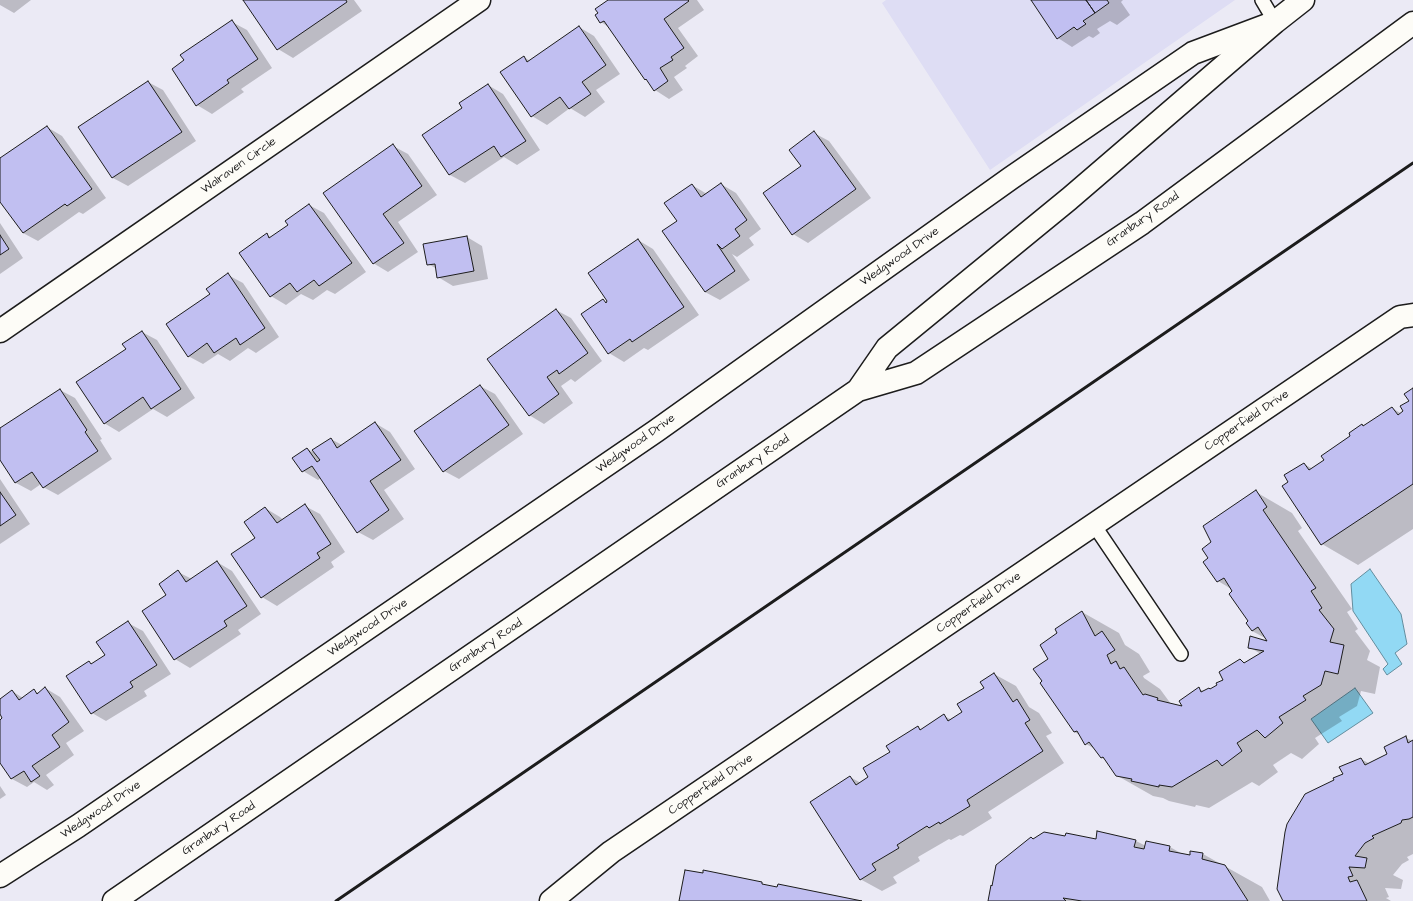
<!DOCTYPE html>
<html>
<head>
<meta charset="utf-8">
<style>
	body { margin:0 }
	canvas { display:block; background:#ebeaf5 }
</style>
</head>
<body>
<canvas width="1413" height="901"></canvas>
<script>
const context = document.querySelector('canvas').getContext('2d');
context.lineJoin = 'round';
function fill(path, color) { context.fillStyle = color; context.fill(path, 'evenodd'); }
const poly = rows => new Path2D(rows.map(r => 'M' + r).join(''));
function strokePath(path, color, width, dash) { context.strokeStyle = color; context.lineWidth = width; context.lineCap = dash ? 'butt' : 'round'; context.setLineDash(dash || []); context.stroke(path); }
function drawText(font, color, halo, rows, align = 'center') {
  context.font = font + ' "Architects Daughter",sans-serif'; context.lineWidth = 4; context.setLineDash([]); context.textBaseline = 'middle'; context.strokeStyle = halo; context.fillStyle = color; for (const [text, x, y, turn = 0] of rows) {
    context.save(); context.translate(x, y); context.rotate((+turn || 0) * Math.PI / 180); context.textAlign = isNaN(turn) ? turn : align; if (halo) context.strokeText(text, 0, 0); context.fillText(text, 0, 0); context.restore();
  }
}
fill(poly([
	[886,0,1235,0,990,170,882,3]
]), '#deddf4');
const water = poly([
	[1370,569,1401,614,1407,644,1395,653,1402,664,1387,675,1383,669,1388,664,1353,611,1351,584,1370,569],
	[1355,688,1373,713,1328,743,1311,719,1355,688]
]);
fill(water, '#92d9f4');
strokePath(water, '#638d9e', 1);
fill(poly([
	[0,0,31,0,14,13,0,5],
	[244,0,354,0,362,11,293,58,278,49],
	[609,0,697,0,704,10,678,28,698,56,685,66,687,68,674,77,683,90,669,99,655,90,648,81,645,79,610,28,601,22],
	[1032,0,1123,0,1121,2,1130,15,1117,25,1110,21,1097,29,1100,33,1093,38,1089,36,1072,47,1058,38],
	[232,22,247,30,272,68,241,89,244,92,212,114,197,105],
	[579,27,594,36,620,74,596,90,605,102,585,117,570,108,547,125,532,116,524,57,530,61],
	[148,82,163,90,196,141,128,186,113,178,80,127],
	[488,85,503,94,540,150,517,165,504,157,465,183,450,175,424,135,464,109],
	[47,127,62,136,106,198,83,214,79,212,38,241,23,233,0,200,0,159],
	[814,133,829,141,871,198,808,243,793,234,803,167],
	[393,146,408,154,437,195,398,222,418,252,388,272,373,263],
	[721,184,736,193,761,229,749,238,754,245,737,257,732,254,750,280,720,300,705,292,678,221,692,185,707,194],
	[309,205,324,213,366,272,335,294,327,290,313,300,301,294,286,305,271,296,267,235,271,237,289,225],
	[0,223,23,258,0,274],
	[467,237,482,246,488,279,453,286,438,277,437,269,428,264],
	[638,240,653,249,699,315,648,350,644,348,624,362,609,353,583,314,603,300,607,303],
	[228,275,243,283,279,337,256,353,248,348,230,361,218,354,203,364,188,356,211,295],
	[556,310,571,318,602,361,575,382,571,379,561,386,573,403,544,424,529,415],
	[142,332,157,340,195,398,167,417,153,409,119,432,104,423,127,350],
	[480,386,495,394,523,434,459,479,444,471],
	[1413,389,1413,529,1358,565,1322,544,1290,483,1304,464,1313,469,1325,461,1352,436,1362,425,1364,427,1392,408,1402,414,1410,401],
	[60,390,75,398,102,439,100,440,112,459,58,495,43,487,41,484,31,491,16,483,0,458,0,429],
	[375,423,390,432,415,469,384,490,404,519,373,540,358,532,321,478,318,480,303,471,307,449,317,454,331,439,342,445],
	[0,479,30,524,0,544],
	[1256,492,1292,513,1302,528,1298,531,1352,609,1347,612,1358,629,1355,631,1370,651,1367,660,1380,667,1375,694,1361,691,1357,706,1339,717,1342,721,1315,738,1319,744,1302,759,1291,753,1273,765,1278,772,1259,786,1252,782,1209,808,1196,805,1195,807,1169,801,1163,798,1153,796,1116,775,1107,761,1102,758,1097,750,1086,744,1080,735,1074,732,1043,681,1059,633,1082,612,1119,633,1125,645,1139,654,1150,672,1143,676,1144,678,1160,689,1171,704,1184,707,1199,689,1205,692,1211,690,1225,680,1240,660,1246,663,1261,654,1249,647,1269,643,1267,639,1252,631,1247,623,1249,621,1233,590,1218,581,1209,558,1213,543],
	[305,506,320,514,345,552,331,562,334,567,277,606,262,597,232,554,256,538,265,508,280,517,283,520],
	[217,562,232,571,261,614,238,630,241,634,190,668,175,659,144,612,168,595,178,572,192,579],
	[128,623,143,631,171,674,144,691,147,696,106,721,92,713,89,663,92,664,106,655],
	[994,674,1016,686,1029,707,1039,713,1052,733,1046,736,1064,763,988,812,992,818,963,836,960,835,951,840,949,839,918,857,920,861,893,877,897,883,882,891,860,879,850,777,861,783,870,777,891,752,918,727,922,730,944,716,952,720,963,712,985,689],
	[45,688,60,697,84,731,66,743,74,755,46,775,54,785,47,790,34,782,27,787,12,779,0,761,0,721,4,718,0,713,0,700,12,691,23,698,34,691,39,693],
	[1406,738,1413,741,1413,854,1407,857,1409,860,1402,864,1393,875,1403,880,1401,889,1385,888,1389,897,1386,898,1391,901,1284,901,1335,781,1361,759,1370,764,1388,754],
	[0,786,6,795,0,799],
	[1098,832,1136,841,1146,846,1147,842,1170,847,1186,856,1190,857,1191,852,1203,854,1262,887,1270,901,989,901,993,887,1034,840,1065,837,1096,840]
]), '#0003');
const building = poly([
	[243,0,346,0,347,2,277,50,243,0],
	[608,0,688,0,689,1,664,19,684,48,671,57,673,60,660,68,668,81,654,91,646,79,645,80,604,21,600,23,595,15,598,13,595,9,608,0],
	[1031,0,1086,0,1095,13,1083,21,1086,24,1077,30,1074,27,1057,39,1031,0],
	[1086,0,1107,0,1109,3,1095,13,1086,0],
	[232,20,258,59,227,80,229,83,196,106,172,69,184,60,180,55,232,20],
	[579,26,606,65,582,82,591,94,569,109,560,97,531,117,500,72,524,56,527,62,579,26],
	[148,81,182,132,112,178,78,127,148,81],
	[488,84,526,141,501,157,494,146,449,175,422,135,462,108,459,103,488,84],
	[47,126,92,189,67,206,65,204,23,233,0,202,0,158,47,126],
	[814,131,856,189,792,235,763,193,801,166,789,150,814,131],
	[393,144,422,186,383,214,404,243,373,264,323,193,393,144],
	[721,183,747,220,735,229,740,236,722,249,717,244,735,271,705,292,662,231,677,221,664,203,692,184,701,197,721,183],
	[309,204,352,263,319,286,314,280,297,292,290,283,270,297,239,253,267,233,269,238,288,225,285,221,309,204],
	[0,235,9,249,0,255,0,235],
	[467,236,474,271,437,278,435,264,427,265,423,244,467,236],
	[638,239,684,307,632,342,630,339,608,354,581,314,603,299,606,303,607,301,588,273,638,239],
	[228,273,265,328,240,345,236,338,214,353,207,343,188,357,166,324,210,294,206,289,228,273],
	[556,309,588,353,559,374,557,370,547,377,559,394,529,416,487,359,556,309],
	[142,331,181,389,151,409,143,397,104,424,76,382,126,349,122,344,142,331],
	[480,385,509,425,443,472,414,431,480,385],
	[1413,388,1413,484,1321,545,1282,486,1288,482,1284,475,1304,463,1309,470,1324,460,1321,456,1350,436,1349,433,1362,424,1363,426,1392,407,1398,415,1403,411,1400,406,1409,401,1404,394,1413,388],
	[60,389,87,430,85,432,98,451,43,488,32,472,15,483,0,460,0,428,60,389],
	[375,422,401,460,370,481,389,510,357,533,312,466,302,472,292,458,307,448,317,462,320,460,312,450,331,438,337,448,375,422],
	[1256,490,1267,507,1263,510,1316,588,1311,591,1322,608,1319,610,1334,629,1330,642,1344,645,1338,674,1325,671,1321,685,1303,696,1306,700,1279,717,1283,723,1265,738,1257,730,1237,743,1242,751,1222,766,1217,760,1172,787,1159,785,1159,787,1131,781,1132,779,1116,776,1103,757,1101,758,1089,742,1085,745,1077,731,1074,732,1040,683,1042,681,1033,669,1048,659,1040,645,1057,633,1055,629,1082,611,1095,636,1102,631,1115,650,1107,655,1111,664,1116,661,1120,669,1124,667,1143,695,1145,694,1158,698,1157,700,1182,706,1179,701,1199,687,1201,692,1209,688,1210,689,1217,685,1216,683,1223,680,1219,672,1240,659,1244,663,1264,651,1248,648,1250,636,1267,641,1258,627,1252,631,1246,623,1248,621,1229,594,1232,591,1224,578,1217,582,1203,562,1208,558,1202,549,1211,542,1203,526,1256,490],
	[0,492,16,515,0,526,0,492],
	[305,504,331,544,317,553,320,558,261,598,231,554,255,538,244,522,265,507,277,523,305,504],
	[217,561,247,606,224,621,227,626,174,660,142,611,166,595,159,584,178,570,186,582,217,561],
	[128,621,157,665,130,682,133,687,91,714,66,676,89,661,91,664,105,655,96,642,128,621],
	[994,673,1013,702,1017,699,1030,720,1025,723,1043,751,967,800,970,806,940,824,939,822,929,828,927,826,897,845,899,848,872,864,876,870,860,880,810,802,850,776,856,785,868,777,863,768,890,752,886,746,918,726,920,730,944,714,948,721,962,712,957,704,984,688,980,682,994,673],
	[45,687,69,722,52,735,60,747,32,766,40,776,31,782,24,771,11,779,0,763,0,720,2,718,0,714,0,699,12,690,19,700,34,689,37,694,45,687],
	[1406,736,1408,743,1413,740,1413,817,1409,819,1402,820,1401,823,1372,836,1374,838,1365,843,1355,856,1367,858,1365,868,1349,867,1353,876,1348,877,1350,882,1357,880,1367,901,1283,901,1277,889,1285,832,1287,824,1305,794,1334,780,1333,778,1343,774,1339,767,1361,758,1365,765,1387,754,1384,747,1406,736],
	[1097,831,1136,840,1134,847,1144,849,1146,841,1170,846,1169,851,1190,855,1190,851,1203,853,1202,859,1225,865,1248,901,1082,901,1063,898,1066,901,988,901,991,885,992,886,996,865,1031,837,1033,839,1044,832,1065,836,1066,833,1096,839,1097,831],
	[685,870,703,873,703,870,762,882,762,884,777,887,778,884,862,901,679,901,685,870]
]);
fill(building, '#c1bff1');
strokePath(building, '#1c1c1c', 1);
const lane = poly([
	[1262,0,1275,22],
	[1094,525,1181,654]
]);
const street = poly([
	[0,331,479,0],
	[0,876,78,826,656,431,1011,178,1193,53,1273,23],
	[551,901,611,852,1400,317,1413,315]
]);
const secondary = poly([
	[858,390,887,348,1069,199,1275,22,1303,0],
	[114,901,858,390,916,373,1142,223,1413,23]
]);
strokePath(lane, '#1c1c1c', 16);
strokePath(street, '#1c1c1c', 25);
strokePath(secondary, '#1c1c1c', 25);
strokePath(lane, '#fdfcf7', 13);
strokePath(street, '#fdfcf7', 22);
strokePath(secondary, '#fdfcf7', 22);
strokePath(poly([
	[336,901,1413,163]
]), '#1c1c1c', 3);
drawText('12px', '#1c1c1c', '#fdfcf7', [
	["Walraven Circle",239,166,-35],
	["Granbury Road",1143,220,-35],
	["Wedgwood Drive",900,257,-35],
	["Copperfield Drive",1247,421,-34],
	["Wedgwood Drive",636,444,-35],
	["Granbury Road",753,462,-34],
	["Copperfield Drive",979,603,-34],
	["Wedgwood Drive",368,628,-34],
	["Granbury Road",486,646,-34],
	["Copperfield Drive",711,785,-34],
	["Wedgwood Drive",101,810,-34],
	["Granbury Road",219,829,-34]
]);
</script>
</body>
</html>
